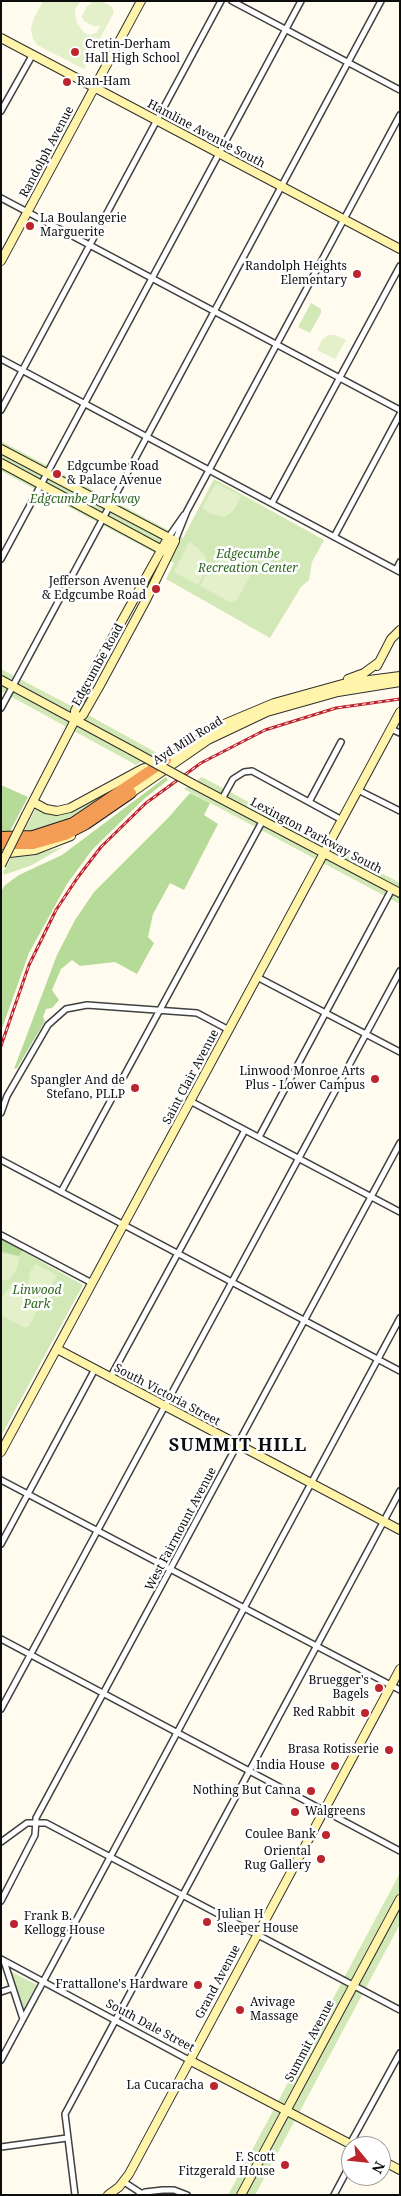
<!DOCTYPE html>
<html>
<head>
<meta charset="utf-8">
<style>
	body { margin:0 }
	#map { position:relative; width:401px; height:2196px; overflow:hidden; background:#fffbee; font-family:"Noto Serif",serif }
	canvas { display:block }
	.frame { position:absolute; inset:0; border:2px solid #0d0d0d; pointer-events:none }
	.north { position:absolute; left:341px; top:2136px; width:50px; height:50px; box-sizing:border-box; background:#fff; border:1px solid #9e9e9e; border-radius:50%; rotate:118deg; font-size:14px; font-weight:700; line-height:20px; text-align:center; color:#0d0d0d }
	.north::after { content:''; display:block; margin:auto; width:18px; height:22px; background:#bd252e; clip-path:polygon(50% 0,100% 100%,50% 72%,0 100%) }
</style>
</head>
<body>
<div id="map">
<canvas width="401" height="2196"></canvas>
<div class="frame"></div>
<div class="north">N</div>
</div>
<script>
const context = document.querySelector('canvas').getContext('2d');
context.lineJoin = 'round';
function fill(path, color) { context.fillStyle = color; context.fill(path, 'evenodd'); }
const poly = rows => new Path2D(rows.map(r => 'M' + r).join(''));
function strokePath(path, color, width, dash) { context.strokeStyle = color; context.lineWidth = width; context.lineCap = dash ? 'butt' : 'round'; context.setLineDash(dash || []); context.stroke(path); }
function drawText(font, color, halo, rows, align = 'center') {
  context.font = font + ' "Noto Serif",serif'; context.lineWidth = 5; context.setLineDash([]); context.textBaseline = 'middle'; context.strokeStyle = halo; context.fillStyle = color; for (const [text, x, y, turn = 0] of rows) {
    context.save(); context.translate(x, y); context.rotate((+turn || 0) * Math.PI / 180); context.textAlign = isNaN(turn) ? turn : align; if (halo) context.strokeText(text, 0, 0); context.fillText(text, 0, 0); context.restore();
  }
}
fill(poly([
	[311,303,321,309,321,313,310,333,298,327],
	[1,441,183,538,214,479,324,540,312,562,309,580,301,587,270,638,166,579,174,563,1,471],
	[1,669,92,717,157,753,136,765,1,691],
	[140,773,75,820,22,835,36,808,51,813],
	[202,777,400,883,400,904,184,789],
	[63,847,32,865,4,875,3,872,12,856,36,854],
	[1,1239,83,1285,1,1436],
	[400,1873,400,1924,255,2195,228,2195],
	[10,1971,37,1985,23,2011]
]), '#d2e9b7');
fill(poly([
	[166,777,168,780,145,798,92,850,67,884,29,953,1,1031,1,892,4,886,19,875,62,855],
	[1,785,28,797,8,835,1,834],
	[190,793,210,803,204,815,218,824,184,890,170,883,153,914,148,937,154,943,137,974,115,962,80,966,72,960,61,969,52,990,59,1000,52,1008,46,1009,43,1017,45,1021,17,1068,14,1069,57,955,75,920,94,892,168,818],
	[1,1239,22,1250,19,1256,1,1251]
]), '#b6da97');
fill(poly([
	[43,1,81,1,75,9,76,21,84,33,90,35,96,33,100,26,94,26,84,21,82,16,87,6,92,4,88,1,102,1,112,7,114,12,84,69,37,45,33,39,31,29,34,18],
	[328,335,336,335,346,340,335,359,317,350,322,340],
	[218,484,241,496,234,510,225,517,211,514,202,508,215,485],
	[189,542,198,548,206,557,206,570,198,585,174,572],
	[230,559,253,570,237,600,232,603,200,586,209,569,216,562],
	[1,1253,20,1257,16,1271,10,1279,1,1281],
	[35,1264,57,1275,46,1298,44,1297,29,1326,25,1328,1,1315,1,1298,11,1286,20,1282,28,1285,29,1274]
]), '#e3f0c9');
const street = poly([
	[232,1,400,90],
	[1,111,33,54],
	[1,198,400,410],
	[1,359,400,572],
	[1,410,221,1],
	[272,503,400,266],
	[334,537,400,414],
	[168,538,184,515],
	[175,541,187,511,400,115],
	[1,559,301,1],
	[396,570,400,562],
	[1,708,381,1],
	[391,729,400,733],
	[358,790,400,811],
	[222,799,233,779,244,772,252,771,342,820],
	[309,802,341,742],
	[257,977,400,1052],
	[190,1101,400,1212],
	[1,1113,7,1096,48,1025,66,1009,87,1005,197,1013,229,1030],
	[259,1137,392,889],
	[1,1160,400,1371],
	[61,1192,263,820],
	[1,1235,92,1283],
	[110,1378,245,1130],
	[1,1480,400,1690],
	[1,1544,95,1369],
	[1,1639,400,1851],
	[1,1709,400,971],
	[1,1842,27,1823,46,1823,400,2010],
	[1,1901,35,1835,36,1818,400,1143],
	[1,1959,189,2060],
	[4,1961,23,2019],
	[1,1992,13,1988],
	[1,2060,400,1318],
	[350,2144,400,2053],
	[1,2147,67,2138],
	[124,2182,141,2193],
	[75,2195,65,2114,400,1491],
	[139,2195,145,2192,163,2190,174,2190,187,2195],
	[334,2195,351,2163]
]);
const secondary = poly([
	[1,38,400,249],
	[1,261,141,1],
	[1,449,175,541,146,600,99,687,83,715,75,720],
	[1,463,164,551],
	[377,666,391,639,400,630],
	[348,679,364,673,379,662],
	[1,680,131,750],
	[193,784,400,893],
	[127,796,208,740,267,712,338,692,400,682],
	[33,802,46,809,57,811,70,808,142,769,166,760,224,724,274,703,346,683,400,676],
	[26,815,75,720,75,711,94,671,168,538],
	[1,854,35,850,71,836],
	[57,1349,400,1530],
	[1,1452,400,712],
	[189,2060,354,2146],
	[381,2160,400,2170],
	[108,2195,119,2187,129,2174,400,1669],
	[241,2195,400,1899]
]);
const highway = poly([
	[1,837,33,836,73,823,166,760],
	[1,844,33,844,65,835,86,824,131,793]
]);
strokePath(street, '#404040', 8);
strokePath(secondary, '#2f2f2f', 10);
strokePath(highway, '#1e1e1e', 12);
strokePath(street, '#fff', 5);
strokePath(secondary, '#fff4a9', 8);
strokePath(highway, '#f49d56', 10);
const rail = poly([
	[1,1046,29,965,56,910,78,877,101,847,146,803,201,763,265,730,336,708,400,699]
]);
strokePath(rail, '#bd252e', 3);
strokePath(rail, '#fff', 1, [4]);
const secondaryBridge = poly([
	[131,750,193,784],
	[1,865,26,815]
]);
strokePath(secondaryBridge, '#2f2f2f', 10, []);
strokePath(secondaryBridge, '#fff4a9', 8);
for (const [x, y, r, color] of [
	[75,52,5,"#bd252e"],
	[67,82,5,"#bd252e"],
	[30,226,5,"#bd252e"],
	[357,274,5,"#bd252e"],
	[57,474,5,"#bd252e"],
	[156,589,5,"#bd252e"],
	[375,1079,5,"#bd252e"],
	[135,1088,5,"#bd252e"],
	[379,1688,5,"#bd252e"],
	[365,1713,5,"#bd252e"],
	[389,1750,5,"#bd252e"],
	[335,1766,5,"#bd252e"],
	[311,1791,5,"#bd252e"],
	[295,1812,5,"#bd252e"],
	[326,1835,5,"#bd252e"],
	[321,1859,5,"#bd252e"],
	[207,1922,5,"#bd252e"],
	[14,1924,5,"#bd252e"],
	[198,1985,5,"#bd252e"],
	[240,2010,5,"#bd252e"],
	[214,2086,5,"#bd252e"],
	[285,2165,5,"#bd252e"]
]) { const dot = new Path2D(); dot.arc(x, y, r, 0, 2 * Math.PI); context.fillStyle = color; context.fill(dot); strokePath(dot, '#fff', 2); }
drawText('12px', '#0d0d0d', '#fff', [
	["Cretin-Derham",85,45,"left"],
	["Hall High School",85,59,"left"],
	["Ran-Ham",77,82,"left"],
	["La Boulangerie",40,219,"left"],
	["Marguerite",40,233,"left"],
	["Randolph Heights",347,267],
	["Elementary",347,281],
	["Edgcumbe Road",67,467,"left"],
	["& Palace Avenue",67,481,"left"],
	["Jefferson Avenue",146,582],
	["& Edgcumbe Road",146,596],
	["Linwood Monroe Arts",365,1072],
	["Plus - Lower Campus",365,1086],
	["Spangler And de",125,1081],
	["Stefano, PLLP",125,1095],
	["Bruegger's",369,1681],
	["Bagels",369,1695],
	["Red Rabbit",355,1713],
	["Brasa Rotisserie",379,1750],
	["India House",325,1766],
	["Nothing But Canna",301,1791],
	["Walgreens",305,1812,"left"],
	["Coulee Bank",316,1835],
	["Oriental",311,1852],
	["Rug Gallery",311,1866],
	["Julian H",217,1915,"left"],
	["Sleeper House",217,1929,"left"],
	["Frank B.",24,1917,"left"],
	["Kellogg House",24,1931,"left"],
	["Frattallone's Hardware",188,1985],
	["Avivage",250,2003,"left"],
	["Massage",250,2017,"left"],
	["La Cucaracha",204,2086],
	["F. Scott",275,2158],
	["Fitzgerald House",275,2172]
], 'right');
drawText('12px', '#0d0d0d', '#fff', [
	["Hamline Avenue South",206,134,28],
	["Randolph Avenue",47,152,-62],
	["Edgcumbe Road",98,665,-61],
	["Ayd Mill Road",188,741,-32],
	["Lexington Parkway South",316,836,28],
	["Saint Clair Avenue",191,1077,-62],
	["South Victoria Street",167,1395,28],
	["West Fairmount Avenue",181,1529,-62],
	["Grand Avenue",218,1982,-62],
	["South Dale Street",150,2026,28],
	["Summit Avenue",310,2041,-62]
]);
drawText('italic 12px', '#2d651e', '#fff', [
	["Edgcumbe Parkway",85,500],
	["Edgecumbe",248,555],
	["Recreation Center",248,569],
	["Linwood",37,1291],
	["Park",37,1305]
]);
context.letterSpacing = '1px';
drawText('bold 18px', '#0d0d0d', '#fff', [
	["SUMMIT HILL",238,1446]
]);
context.letterSpacing = '0px';
</script>
</body>
</html>
